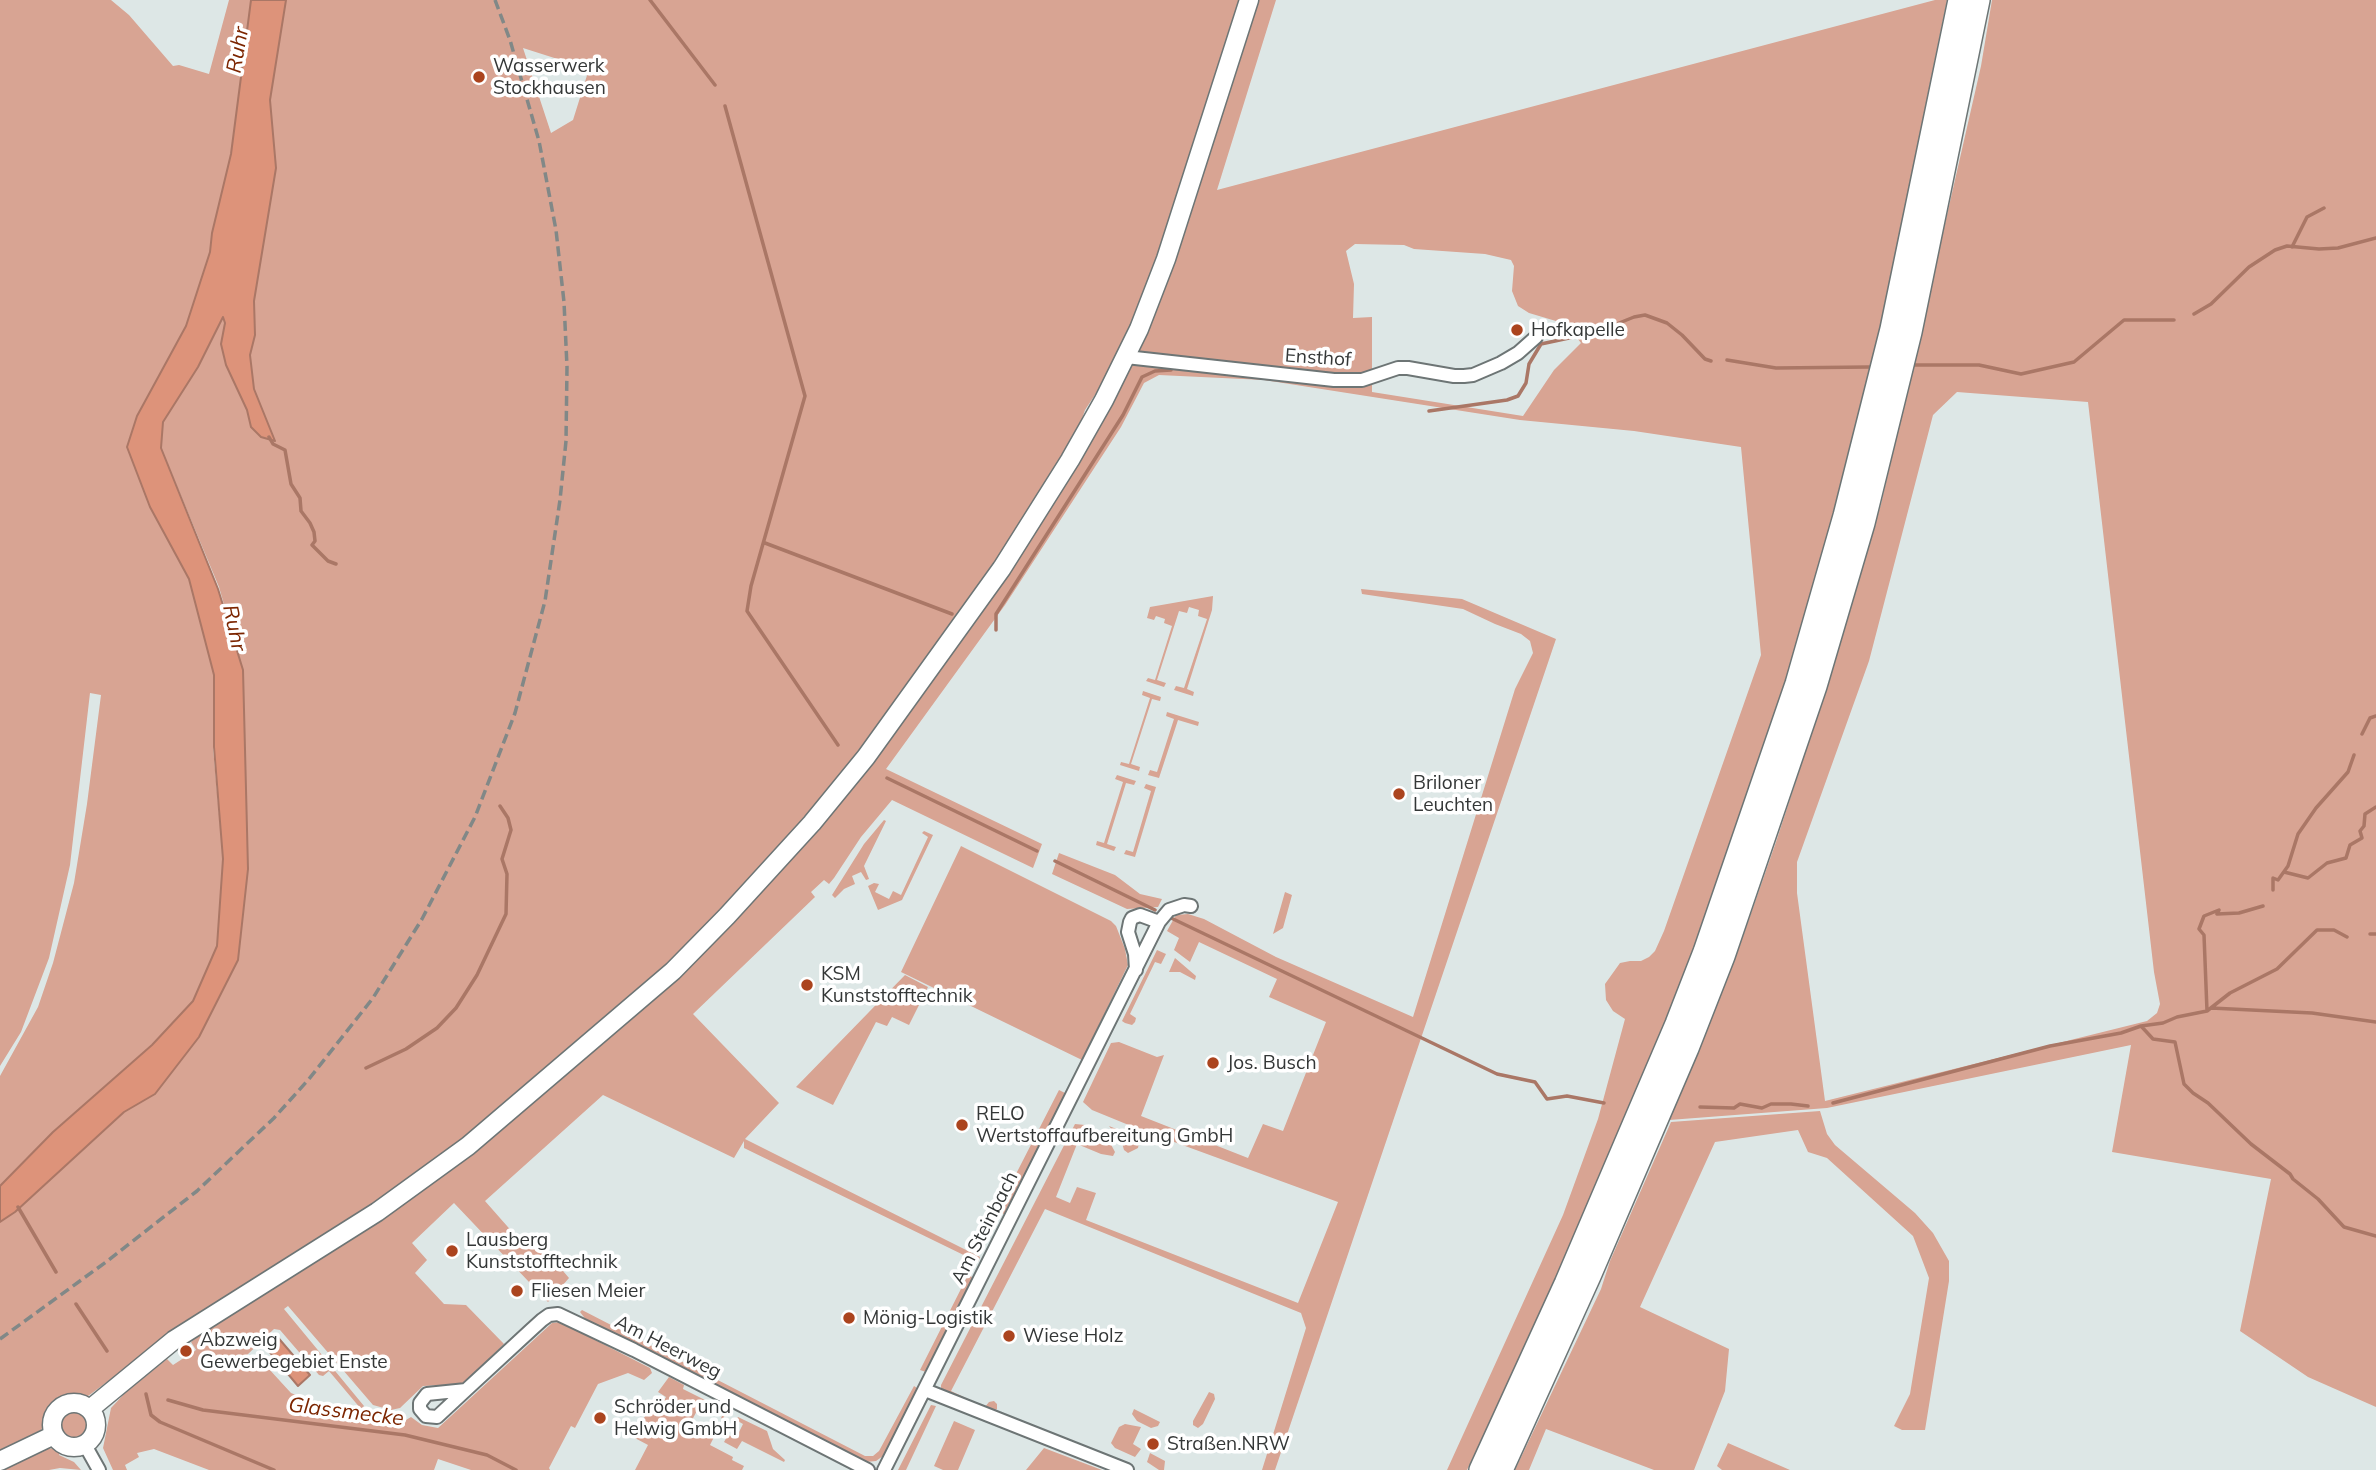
<!DOCTYPE html>
<html>
<head>
<meta charset="utf-8">
<style>
	body { margin:0 }
	canvas { display:block; background:#dde7e6 }
</style>
</head>
<body>
<canvas width="2376" height="1470"></canvas>
<script>
const context = document.querySelector('canvas').getContext('2d');
context.lineJoin = 'round';
function fill(path, color) { context.fillStyle = color; context.fill(path, 'evenodd'); }
const poly = rows => new Path2D(rows.map(r => 'M' + r).join(''));
function strokePath(path, color, width, dash) { context.strokeStyle = color; context.lineWidth = width; context.lineCap = dash ? 'butt' : 'round'; context.setLineDash(dash || []); context.stroke(path); }
function drawText(font, color, halo, rows, align = 'center') {
  context.font = font + ' Mulish,sans-serif'; context.lineWidth = 7; context.setLineDash([]); context.textBaseline = 'middle'; context.strokeStyle = halo; context.fillStyle = color; for (const [text, x, y, turn = 0] of rows) {
    context.save(); context.translate(x, y); context.rotate((+turn || 0) * Math.PI / 180); context.textAlign = isNaN(turn) ? turn : align; if (halo) context.strokeText(text, 0, 0); context.fillText(text, 0, 0); context.restore();
  }
}
fill(poly([
	[0,0,111,0,129,15,173,66,179,65,209,74,229,0,251,0,231,154,212,233,210,252,186,326,127,447,150,507,189,579,214,675,213,748,223,859,217,946,193,1001,152,1045,53,1132,0,1186,0,1076,38,1007,53,963,74,883,87,804,101,695,90,693,70,865,49,958,21,1032,0,1066],
	[286,0,1276,0,1217,190,1935,0,1947,0,1870,377,1836,507,1771,732,1703,929,1632,1109,1560,1274,1467,1470,1447,1470,1563,1215,1598,1119,1625,1019,1613,1011,1606,1000,1605,984,1620,963,1630,961,1641,961,1649,957,1655,951,1664,931,1761,655,1741,447,1634,431,1520,420,1264,380,1159,375,1144,383,1121,427,1005,605,886,769,1042,844,1033,868,892,800,861,837,834,878,829,884,824,880,811,892,815,897,693,1014,779,1103,745,1139,980,1257,978,1262,744,1148,744,1141,734,1158,603,1095,485,1201,522,1243,552,1258,569,1278,548,1302,454,1203,412,1243,427,1260,415,1273,444,1304,466,1305,504,1344,463,1384,423,1386,400,1408,391,1410,373,1405,288,1306,284,1309,364,1406,361,1409,329,1371,323,1376,319,1375,313,1368,315,1366,305,1359,280,1330,274,1329,246,1356,256,1367,269,1369,291,1393,308,1400,306,1415,380,1424,401,1423,411,1417,422,1425,438,1428,552,1323,560,1322,650,1368,652,1373,644,1380,628,1373,598,1384,575,1428,571,1426,549,1468,550,1470,471,1470,438,1459,434,1470,209,1470,154,1449,137,1453,139,1457,125,1465,127,1470,113,1470,103,1448,111,1408,125,1393,167,1359,173,1365,196,1350,191,1342,214,1322,405,1200,509,1120,629,1018,700,952,810,832,871,759,969,626,1016,556,1102,420,1167,276,1197,193,1184,188,1158,266,1121,353,1117,354,1110,372,1085,410,1074,442,1028,519,943,641,861,751,798,828,680,956,492,1119,417,1175,338,1229,177,1330,84,1399,68,1397,59,1399,41,1430,0,1450,0,1222,15,1212,124,1112,155,1094,199,1037,238,960,248,869,243,670,219,587,161,448,163,422,198,367,223,316,225,323,221,344,226,365,247,410,251,427,261,437,274,440,254,389,250,355,255,335,254,301,276,168,270,100],
	[523,48,589,69,573,120,551,133],
	[1355,244,1404,245,1414,249,1485,254,1511,260,1514,266,1512,291,1518,306,1529,313,1566,324,1581,343,1554,370,1523,416,1372,392,1372,317,1353,318,1354,284,1346,251],
	[1992,0,2376,0,2376,1407,2308,1377,2240,1331,2271,1179,2112,1152,2131,1045,1827,1108,1669,1120,1740,945,1776,842,1817,717,1881,504,1981,66],
	[1957,392,2088,402,2154,972,2160,1004,2157,1013,2147,1021,1825,1101,1797,893,1797,862,1869,661,1933,415],
	[1361,589,1462,599,1556,639,1275,1470,1262,1470,1306,1328,1301,1313,1045,1209,951,1391,985,1407,989,1402,994,1401,997,1404,997,1409,994,1411,941,1391,941,1385,1075,1124,1085,1125,1101,1133,1108,1139,1115,1152,1113,1156,1101,1154,1077,1144,1056,1197,1070,1203,1077,1187,1096,1193,1086,1220,1298,1303,1338,1202,1136,1128,1092,1110,1083,1102,1111,1043,1119,1042,1157,1057,1164,1055,1141,1116,1248,1158,1263,1124,1283,1131,1326,1022,1269,997,1277,979,1199,942,1190,962,1174,950,1179,938,1167,931,1176,915,1188,914,1204,919,1276,957,1413,1017,1515,689,1533,653,1530,641,1521,634,1495,624,1463,609,1362,594],
	[1213,596,1212,610,1187,689,1194,692,1193,696,1174,690,1176,686,1184,688,1207,619,1198,616,1199,610,1189,607,1187,613,1179,611,1157,680,1166,683,1164,687,1146,681,1148,678,1155,680,1172,626,1164,623,1165,619,1156,616,1154,620,1147,618,1150,607],
	[1143,691,1161,697,1160,701,1152,699,1131,764,1140,767,1139,771,1120,765,1121,762,1129,764,1150,698,1142,695],
	[1167,712,1199,722,1198,726,1178,720,1159,778,1148,775,1150,770,1157,772,1174,719,1166,716],
	[1117,775,1136,781,1134,785,1126,783,1107,844,1116,847,1114,851,1096,845,1097,841,1104,843,1123,782,1115,779],
	[1146,784,1156,787,1135,857,1124,854,1126,850,1133,852,1151,791,1144,788],
	[884,820,886,821,864,866,869,879,866,880,861,872,852,876,855,884,844,889,835,898,832,895,864,844],
	[924,831,933,835,902,900,878,910,868,886,874,883,879,884,875,892,889,899,893,891,901,895,928,837,922,833],
	[961,846,1111,921,1116,926,1125,949,1128,965,1082,1060,901,972],
	[1059,853,1115,875,1140,894,1162,899,1158,907,1127,909,1052,874],
	[1285,892,1292,895,1283,928,1273,934],
	[1157,950,1166,954,1161,964,1155,962,1130,1014,1136,1018,1135,1022,1132,1025,1125,1023,1122,1021],
	[1175,958,1196,976,1195,980,1180,972,1169,972],
	[905,975,928,987,909,1025,892,1017,887,1026,876,1022,833,1105,796,1087],
	[1059,1090,1067,1094,1006,1215,997,1211],
	[1820,1111,1827,1134,1835,1145,1915,1213,1933,1233,1949,1261,1949,1281,1925,1430,1902,1430,1894,1426,1910,1394,1929,1278,1913,1236,1827,1158,1808,1152,1798,1130,1715,1142,1640,1307,1729,1349,1725,1391,1694,1470,1654,1470,1546,1429,1529,1470,1515,1470,1601,1289,1610,1261,1671,1122],
	[1109,1126,1134,1136,1139,1143,1138,1148,1128,1153,1124,1150,1122,1143],
	[969,1273,973,1279,950,1324,926,1372,920,1370],
	[582,1310,865,1456,873,1456,879,1451,914,1386,917,1388,917,1391,883,1456,876,1461,866,1462,587,1321,580,1312],
	[669,1377,684,1385,683,1389,727,1411,723,1419,721,1418,724,1412,702,1401,690,1424,712,1435,716,1428,718,1429,710,1445,733,1457,732,1460,744,1466,742,1470,635,1470,648,1445,633,1437,648,1411,656,1415,666,1397,658,1392],
	[1209,1392,1214,1394,1215,1399,1203,1424,1198,1428,1193,1425,1193,1421],
	[931,1405,936,1406,906,1470,898,1470],
	[1134,1409,1160,1422,1158,1426,1151,1428,1137,1421,1132,1414],
	'58 1425a16 16 0 1 1 32 0a16 16 0 1 1-32 0Z',
	[738,1417,767,1431,773,1449,785,1460,784,1462,742,1441,737,1449,724,1442,728,1435,736,1438,743,1424,736,1420],
	[954,1421,975,1430,958,1470,943,1470,934,1466],
	[1125,1424,1141,1427,1133,1444,1141,1449,1135,1457,1115,1448,1111,1443,1119,1427],
	[1728,1443,1790,1470,1722,1470,1717,1466],
	[55,1448,61,1450,59,1455,74,1462,81,1470,60,1468,49,1470,0,1470,0,1467,27,1455,47,1449],
	[1044,1448,1102,1470,1026,1470],
	[1150,1453,1165,1461,1164,1470,1159,1470,1147,1462]
]), '#d8a493');
const water = poly([
	[251,0,286,0,270,100,276,168,254,301,255,335,250,355,254,389,275,441,261,437,251,427,247,410,226,365,221,344,225,323,223,317,198,367,163,422,161,448,218,589,243,670,248,869,238,960,199,1037,155,1094,124,1112,15,1212,0,1222,0,1186,53,1132,152,1045,193,1001,217,946,223,859,214,747,214,675,189,579,150,507,127,447,137,416,186,326,210,252,212,233,231,154,251,0],
	[275,1334,310,1375,298,1386,263,1344,275,1334]
]);
fill(water, '#dd937a');
strokePath(water, '#a76', 2);
strokePath(poly([
	[650,0,715,85],
	[725,106,805,396,751,586,747,611,838,745],
	[2292,247,2307,217,2324,208],
	[2194,314,2211,304,2249,267,2275,250,2287,246,2319,249,2338,248,2376,238],
	[1727,360,1776,368,1869,367],
	[1913,365,1979,365,2021,374,2074,362,2124,320,2174,320],
	[1429,411,1507,400,1518,396,1526,383,1529,364,1541,344,1597,332,1634,317,1645,315,1667,323,1682,335,1705,359,1711,361],
	[269,437,273,444,285,450,291,484,300,498,301,511,310,523,314,532,315,541,312,545,328,561,336,564],
	[765,543,952,614],
	[996,630,996,614,1123,415,1142,377,1155,371,1171,370],
	[2362,734,2370,718,2376,716],
	[887,778,1037,851],
	[1055,861,1155,910],
	[2284,872,2308,878,2327,863,2346,858,2350,845,2362,838,2360,831,2364,826,2365,814,2376,807],
	[2273,890,2273,878,2278,880,2288,866,2298,834,2316,808,2348,772,2354,755],
	[1169,917,1497,1074,1535,1082,1547,1099,1567,1096,1604,1103],
	[2370,934,2376,934],
	[2211,1008,2312,1013,2376,1022],
	[2207,1011,2230,993,2277,969,2317,930,2334,930,2347,937],
	[2141,1026,2163,1023,2177,1017,2207,1011,2204,935,2199,929,2204,916,2219,910,2217,914,2239,913,2263,906],
	[366,1068,406,1049,437,1028,456,1008,477,975,506,914,507,874,502,859,511,830,508,818,500,806],
	[1833,1103,2050,1046,2121,1033,2141,1026,2153,1039,2175,1042,2184,1084,2193,1093,2208,1103,2251,1144,2290,1174,2293,1179,2318,1199,2344,1227,2376,1236],
	[1700,1107,1734,1108,1740,1104,1762,1108,1771,1104,1791,1104,1808,1106],
	[18,1207,56,1272],
	[76,1304,107,1351],
	[146,1394,151,1415,160,1422,274,1470],
	[168,1400,203,1410,405,1435,487,1455,516,1470]
]), '#a76', 3.5);
const street = poly([
	[1126,357,1334,380,1362,380,1398,368,1408,368,1454,376,1464,376,1473,375,1501,363,1518,353,1536,337],
	[1136,970,1135,954,1128,932,1130,922,1132,918,1140,915,1159,922],
	[466,1390,427,1394,420,1403,420,1409,426,1416,437,1417,466,1390,531,1330,542,1320,549,1315,558,1314,634,1350,868,1470],
	[925,1390,1127,1470],
	[85,1445,99,1470],
	[884,1470,1159,922,1169,910,1184,905,1191,906]
]);
const secondary = poly([
	'52 1425a22 22 0 1 1 44 0a22 22 0 1 1-44 0Z',
	[90,1409,174,1340,377,1212,468,1146,673,971,727,916,812,823,866,757,1002,568,1070,460,1104,400,1139,329,1166,259,1249,0],
	[0,1461,54,1435]
]);
const highway = poly([
	[1481,1470,1566,1284,1677,1024,1705,952,1797,684,1845,516,1892,329,1960,0],
	[1501,1470,1589,1276,1687,1048,1723,956,1815,686,1863,523,1910,332,1978,0]
]);
strokePath(street, '#6d7575', 16);
strokePath(secondary, '#6d7575', 21);
strokePath(highway, '#6d7575', 26);
strokePath(street, '#fff', 12);
strokePath(secondary, '#fff', 18);
strokePath(highway, '#fff', 23);
strokePath(poly([
	[0,1339,106,1262,197,1191,274,1118,309,1079,373,998,422,919,475,817,515,713,545,601,560,500,566,441,567,367,564,302,556,230,539,141,510,40,495,0]
]), '#818887', 3.5, [10, 5]);
for (const [x, y, r, color] of [
	[479,77,7,"#ab441e"],
	[1517,330,7,"#ab441e"],
	[1399,794,7,"#ab441e"],
	[807,985,7,"#ab441e"],
	[1213,1063,7,"#ab441e"],
	[962,1125,7,"#ab441e"],
	[452,1251,7,"#ab441e"],
	[517,1291,7,"#ab441e"],
	[849,1318,7,"#ab441e"],
	[1009,1336,7,"#ab441e"],
	[186,1351,7,"#ab441e"],
	[600,1418,7,"#ab441e"],
	[1153,1444,7,"#ab441e"]
]) { const dot = new Path2D(); dot.arc(x, y, r, 0, 2 * Math.PI); context.fillStyle = color; context.fill(dot); strokePath(dot, '#fff', 2.5); }
drawText('19px', '#343737', '#fff', [
	["Wasserwerk",493,66],
	["Stockhausen",493,88],
	["Hofkapelle",1531,330],
	["Briloner",1413,783],
	["Leuchten",1413,805],
	["KSM",821,974],
	["Kunststofftechnik",821,996],
	["Jos. Busch",1227,1063],
	["RELO",976,1114],
	["Wertstoffaufbereitung GmbH",976,1136],
	["Lausberg",466,1240],
	["Kunststofftechnik",466,1262],
	["Fliesen Meier",531,1291],
	["Mönig-Logistik",863,1318],
	["Wiese Holz",1023,1336],
	["Abzweig",200,1340],
	["Gewerbegebiet Enste",200,1362],
	["Schröder und",614,1407],
	["Helwig GmbH",614,1429],
	["Straßen.NRW",1167,1444]
], 'left');
drawText('19px', '#343737', '#fff', [
	["Ensthof",1318,358,4],
	["Am Steinbach",985,1228,-63],
	["Am Heerweg",668,1347,27]
]);
drawText('italic 21px', '#7c2500', '#fff', [
	["Ruhr",238,50,-80],
	["Ruhr",234,628,78],
	["Glassmecke",346,1412,7]
]);
</script>
</body>
</html>
